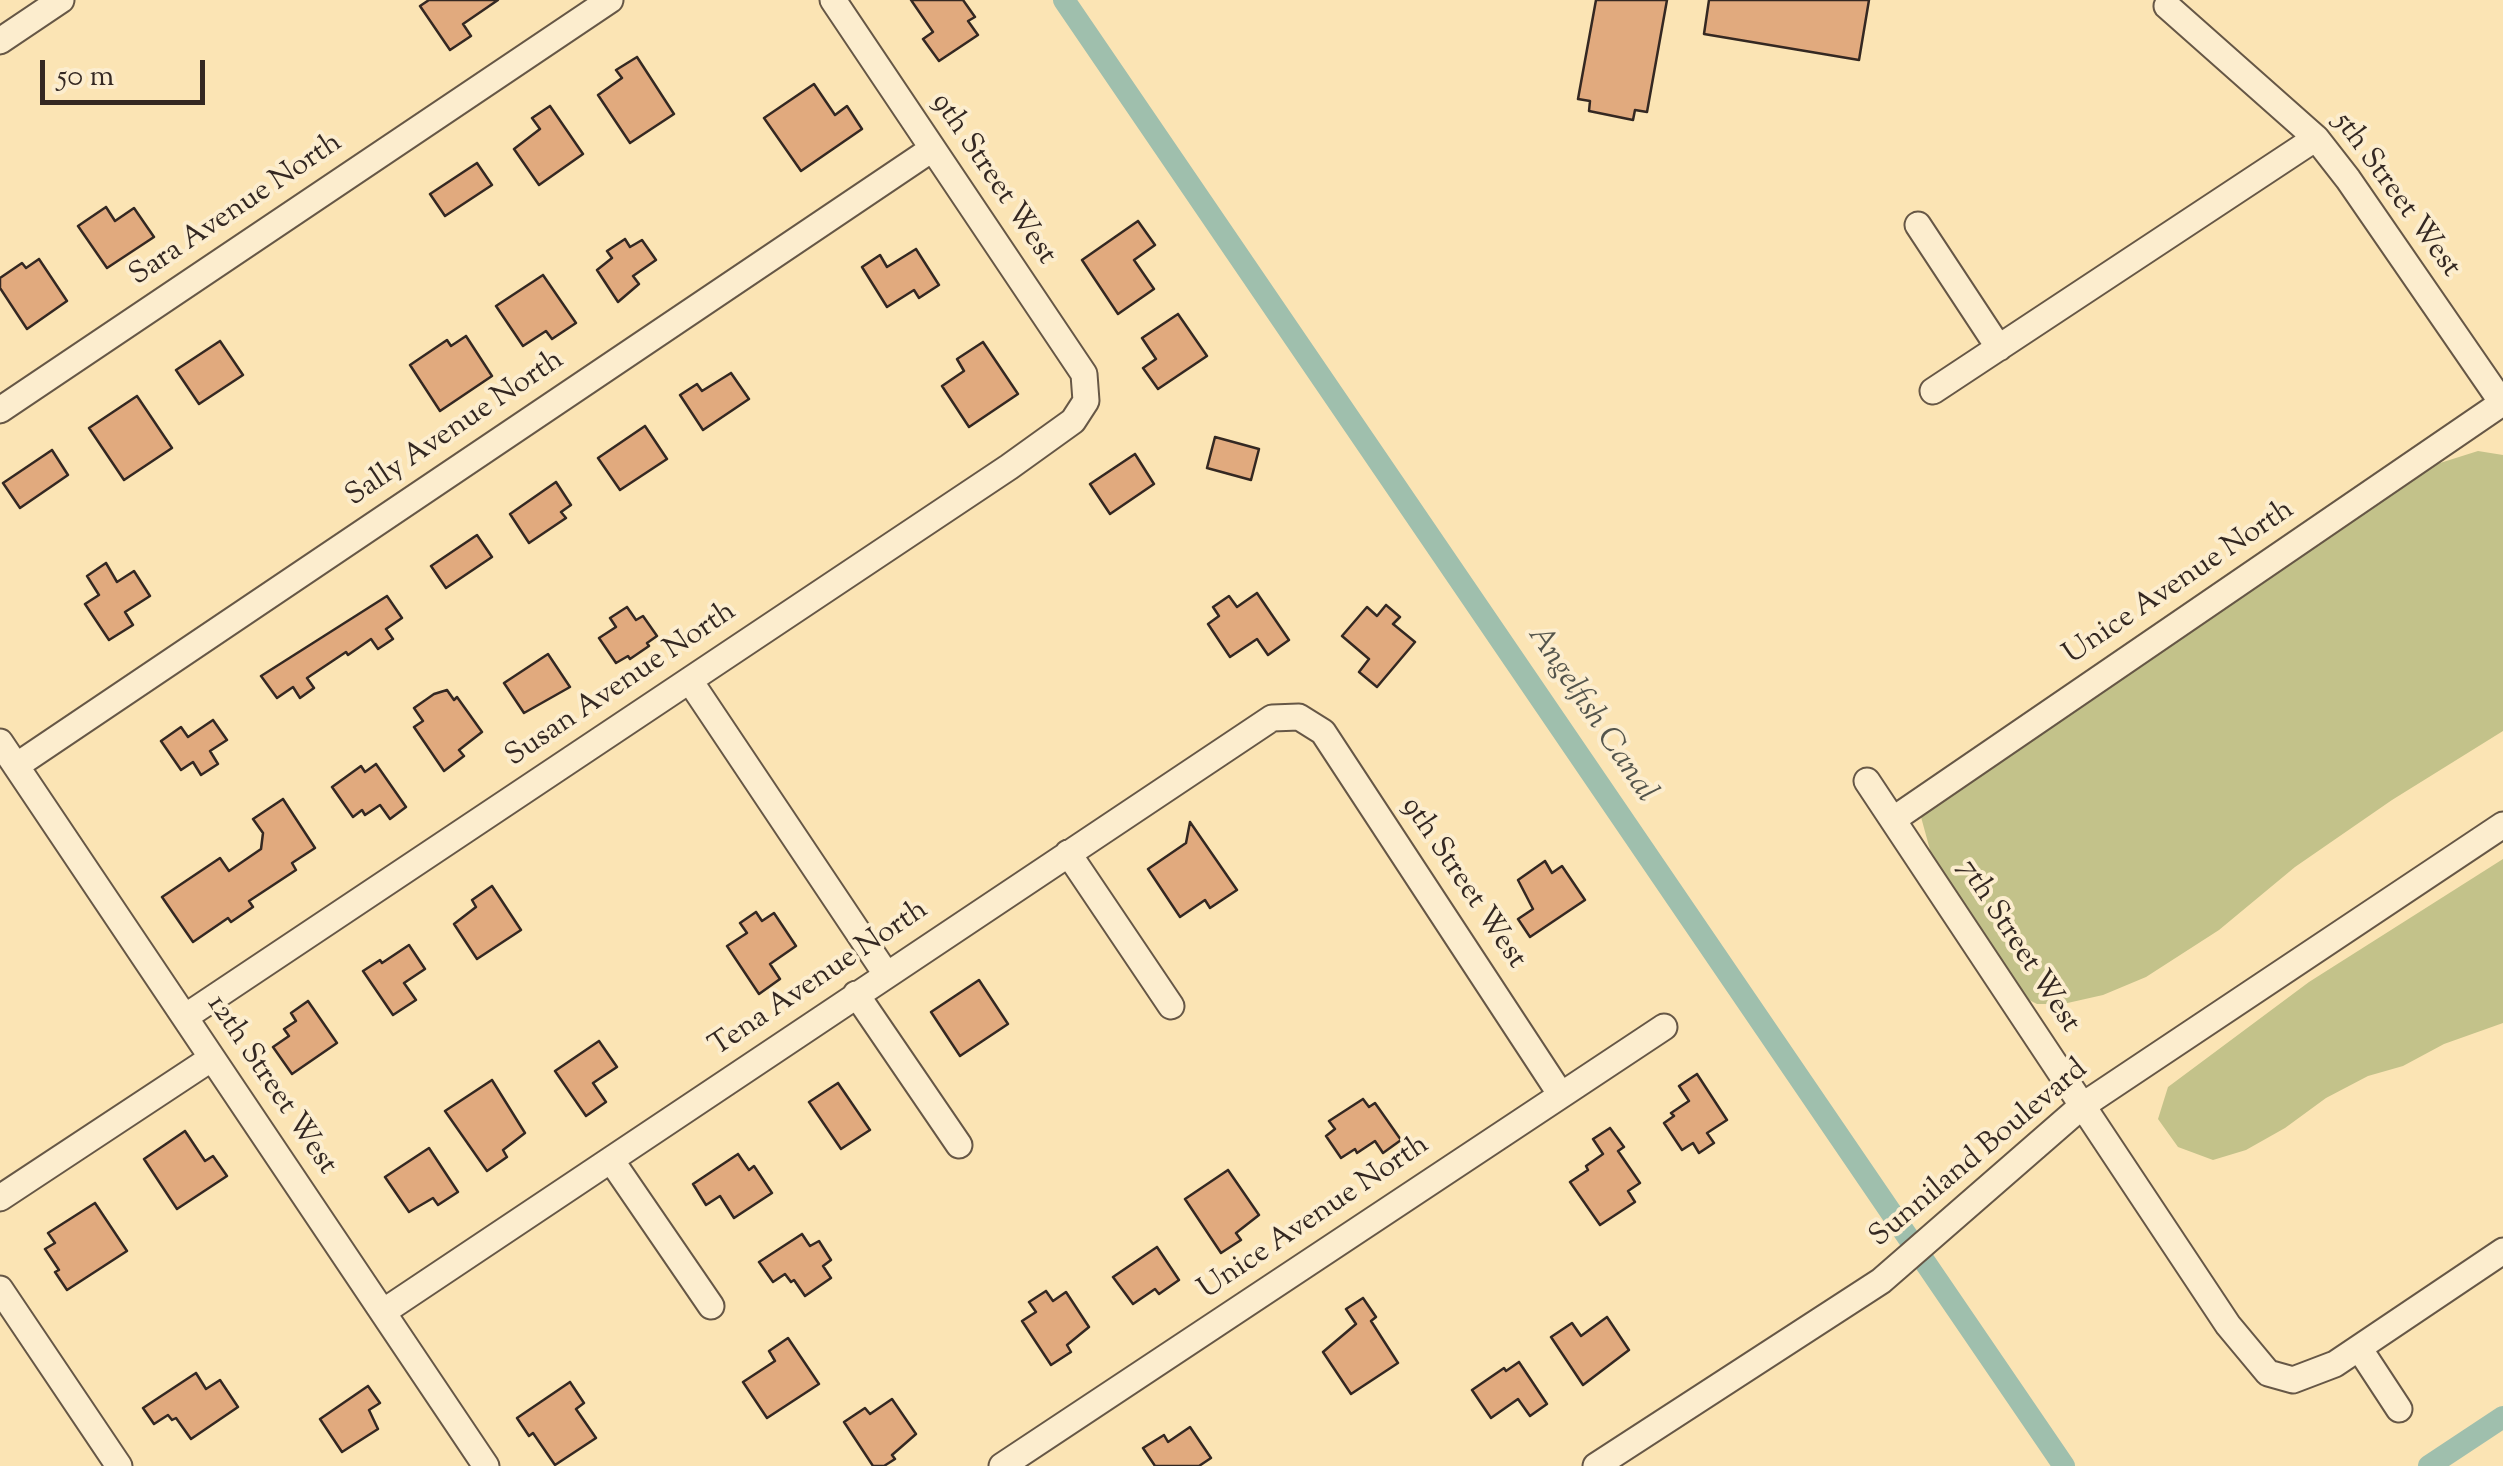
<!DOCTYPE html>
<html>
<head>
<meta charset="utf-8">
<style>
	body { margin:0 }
	#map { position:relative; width:2503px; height:1466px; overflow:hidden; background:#fbe4b4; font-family:"Sorts Mill Goudy",serif }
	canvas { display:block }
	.scale { position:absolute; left:40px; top:60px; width:165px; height:45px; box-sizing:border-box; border:5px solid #342822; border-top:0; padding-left:12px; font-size:30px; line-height:35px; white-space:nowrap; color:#342822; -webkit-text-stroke:8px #fcedce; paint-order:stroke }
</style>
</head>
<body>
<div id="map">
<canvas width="2503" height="1466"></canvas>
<div class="scale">50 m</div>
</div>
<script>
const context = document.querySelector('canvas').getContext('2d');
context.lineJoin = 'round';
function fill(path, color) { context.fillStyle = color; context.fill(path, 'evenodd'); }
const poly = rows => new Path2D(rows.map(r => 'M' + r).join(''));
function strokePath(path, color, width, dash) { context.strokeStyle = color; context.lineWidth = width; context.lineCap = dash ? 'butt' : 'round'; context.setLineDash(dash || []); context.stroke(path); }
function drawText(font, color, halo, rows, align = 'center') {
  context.font = font + ' "Sorts Mill Goudy",serif'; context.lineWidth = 8; context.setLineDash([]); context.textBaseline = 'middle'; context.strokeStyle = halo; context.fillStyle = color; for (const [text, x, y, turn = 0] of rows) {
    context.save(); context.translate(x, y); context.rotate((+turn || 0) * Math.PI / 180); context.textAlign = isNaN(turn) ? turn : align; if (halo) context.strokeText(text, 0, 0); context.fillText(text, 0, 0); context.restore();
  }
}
fill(poly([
	[2478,451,2503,455,2503,731,2392,800,2295,867,2219,930,2146,977,2103,995,2063,1004,2037,1004,2015,993,1941,890,1921,817,1956,787,2421,469],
	[2503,859,2503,1023,2444,1044,2403,1066,2368,1076,2326,1098,2285,1128,2246,1150,2213,1160,2178,1147,2158,1119,2168,1087,2309,982]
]), '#c3c28a');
strokePath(poly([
	[1064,0,2064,1466],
	[2429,1466,2503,1417]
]), '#9fbfad', 22);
const building = poly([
	[429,0,498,0,463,24,471,36,450,50,420,6,429,0],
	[911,0,963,0,975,17,968,21,978,35,939,61,923,39,933,32,911,0],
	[1596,0,1667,0,1647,112,1635,110,1633,120,1589,111,1590,101,1578,99,1596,0],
	[1709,0,1869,0,1859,60,1704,34,1709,0],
	[637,57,674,114,630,143,598,95,622,78,616,70,637,57],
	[814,84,835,115,847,106,862,129,801,171,764,118,814,84],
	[550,106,583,154,539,185,514,149,540,129,532,118,550,106],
	[477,163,492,185,445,216,430,194,477,163],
	[106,207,115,221,134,208,154,237,107,268,78,226,106,207],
	[1138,221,1155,245,1134,260,1154,289,1118,314,1082,260,1138,221],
	[625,239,630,247,642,240,656,260,633,276,639,284,618,302,597,270,612,258,607,251,625,239],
	[916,249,939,285,919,298,914,290,887,307,862,267,880,255,887,267,916,249],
	[39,259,67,301,27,329,0,288,0,278,22,263,26,268,39,259],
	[543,275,576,323,552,339,546,331,523,346,496,306,543,275],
	[1178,314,1207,356,1158,389,1143,368,1156,359,1142,338,1178,314],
	[466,336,492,376,440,411,410,365,447,340,451,346,466,336],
	[220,341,243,375,199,404,176,370,220,341],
	[983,342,1018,394,969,427,942,386,964,371,957,359,983,342],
	[731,373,749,399,703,430,680,395,697,384,702,391,731,373],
	[137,396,172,448,124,480,89,428,137,396],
	[645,426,667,459,620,490,598,458,645,426],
	[1215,437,1259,449,1251,480,1207,468,1215,437],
	[52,450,68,475,20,508,3,483,52,450],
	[1135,454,1154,484,1110,514,1090,484,1135,454],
	[556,482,571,505,561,512,566,518,529,543,510,514,556,482],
	[477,535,492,557,446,588,431,566,477,535],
	[106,563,117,582,134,571,150,596,125,612,133,625,109,640,85,604,99,595,87,576,106,563],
	[1257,593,1289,640,1268,655,1257,639,1230,657,1208,624,1219,616,1213,607,1229,596,1237,607,1257,593],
	[387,596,402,618,386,629,393,639,378,649,371,639,348,655,346,652,307,678,314,688,300,698,293,687,277,698,261,676,387,596],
	[1386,605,1400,617,1393,624,1415,642,1377,687,1359,672,1369,659,1342,636,1367,607,1377,616,1386,605],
	[627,607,636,620,643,616,657,636,647,643,649,646,630,659,628,656,616,663,599,638,616,627,610,618,627,607],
	[548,654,570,687,524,713,504,683,548,654],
	[447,690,454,700,457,697,482,732,459,750,464,756,444,771,414,727,423,721,414,708,434,694,447,690],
	[213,720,227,740,210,751,218,764,201,775,193,762,181,770,161,741,181,727,188,737,213,720],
	[376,764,406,807,390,819,380,805,365,815,362,810,353,817,332,787,361,766,365,772,376,764],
	[283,799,315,848,292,863,296,870,249,901,253,907,231,922,228,918,193,942,162,897,220,858,229,871,261,849,263,833,253,819,283,799],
	[1190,822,1237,890,1210,908,1205,900,1180,917,1148,869,1186,843,1190,822],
	[1545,861,1552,873,1562,866,1585,900,1530,937,1518,919,1533,909,1518,880,1545,861],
	[492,886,521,930,477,959,454,924,476,907,472,900,492,886],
	[756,912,762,921,774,913,796,946,770,964,780,979,759,994,727,946,747,933,740,923,756,912],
	[409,945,425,969,404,983,416,1000,393,1015,363,971,380,960,382,963,409,945],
	[979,980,1008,1024,960,1056,931,1012,979,980],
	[308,1001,337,1043,292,1074,273,1047,289,1036,284,1029,296,1021,291,1013,308,1001],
	[599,1041,617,1067,593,1083,606,1102,586,1116,555,1071,599,1041],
	[1697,1074,1727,1120,1707,1133,1714,1143,1699,1153,1693,1143,1682,1150,1664,1123,1674,1116,1671,1113,1689,1101,1679,1086,1697,1074],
	[492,1080,525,1133,503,1150,507,1157,487,1171,445,1111,492,1080],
	[838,1083,870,1130,841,1149,809,1102,838,1083],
	[1363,1099,1369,1107,1375,1103,1401,1140,1383,1153,1375,1141,1357,1153,1355,1149,1341,1158,1326,1136,1335,1129,1329,1121,1363,1099],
	[1610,1128,1624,1147,1618,1151,1640,1183,1628,1191,1635,1202,1600,1225,1570,1182,1588,1170,1586,1166,1603,1154,1593,1139,1610,1128],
	[185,1131,205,1161,213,1156,227,1176,177,1209,144,1159,185,1131],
	[429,1148,458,1192,438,1205,433,1198,409,1212,385,1177,429,1148],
	[738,1154,749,1170,754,1166,772,1193,734,1218,720,1196,706,1205,693,1184,738,1154],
	[1228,1170,1259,1215,1236,1233,1241,1240,1221,1253,1185,1199,1228,1170],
	[95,1203,127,1251,67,1290,55,1272,59,1270,45,1249,55,1243,48,1233,95,1203],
	[802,1234,810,1246,819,1241,831,1260,823,1266,831,1278,805,1296,794,1280,791,1282,785,1274,773,1282,759,1262,802,1234],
	[1157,1247,1179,1280,1159,1294,1155,1289,1133,1304,1113,1277,1157,1247],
	[1046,1291,1053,1301,1066,1292,1089,1327,1067,1345,1071,1352,1051,1365,1022,1321,1036,1312,1029,1302,1046,1291],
	[1363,1298,1376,1317,1371,1321,1398,1363,1351,1394,1323,1352,1356,1324,1346,1309,1363,1298],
	[1607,1317,1629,1350,1583,1385,1551,1337,1572,1323,1581,1336,1607,1317],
	[788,1338,819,1384,767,1418,743,1382,775,1361,769,1351,788,1338],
	[1519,1362,1547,1404,1530,1416,1518,1399,1491,1418,1472,1390,1504,1368,1506,1371,1519,1362],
	[196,1373,206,1389,220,1380,238,1407,191,1439,176,1418,172,1420,168,1415,154,1424,143,1408,196,1373],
	[570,1382,584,1403,576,1409,596,1438,555,1465,533,1433,529,1436,517,1418,570,1382],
	[368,1386,380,1403,369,1410,378,1429,342,1452,320,1419,368,1386],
	[892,1399,916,1434,892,1455,895,1459,884,1466,873,1466,844,1422,865,1408,870,1414,892,1399],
	[1190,1427,1211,1458,1199,1466,1155,1466,1143,1448,1164,1435,1168,1442,1190,1427]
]);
fill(building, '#e1aa7e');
strokePath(building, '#342822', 2.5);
const street = poly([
	[2167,6,2316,138,2348,179,2503,404],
	[0,41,61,0],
	[1918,225,1999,348],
	[1933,391,2316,138],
	[0,410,610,0],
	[690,681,886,974],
	[0,742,486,1466],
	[16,766,932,149],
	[1867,781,2228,1325,2268,1373,2293,1380,2335,1364,2503,1251],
	[1894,819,2502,403],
	[1068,853,1171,1006],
	[856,994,959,1145],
	[185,1017,1009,467,1073,421,1086,401,1084,374,833,0],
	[611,1160,711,1306],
	[0,1198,212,1058],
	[0,1289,119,1466],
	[383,1312,1272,718,1299,717,1323,732,1561,1095],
	[2359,1348,2399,1409],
	[1002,1466,1664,1027],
	[1596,1466,1881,1281,2082,1106,2503,825]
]);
strokePath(street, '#665746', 29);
strokePath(street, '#fcedce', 25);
drawText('30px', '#342822', '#fcedce', [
	["9th Street West",992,180,56],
	["5th Street West",2395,196,54],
	["Sara Avenue North",237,211,-34],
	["Sally Avenue North",456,430,-34],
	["Unice Avenue North",2180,584,-34],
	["Susan Avenue North",622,686,-34],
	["9th Street West",1462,884,56],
	["7th Street West",2017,947,57],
	["Tena Avenue North",820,980,-34],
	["12th Street West",270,1086,56],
	["Sunniland Boulevard",1980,1155,-40],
	["Unice Avenue North",1315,1219,-34]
]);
drawText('italic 32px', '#54554c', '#fcedce', [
	["Angelfish Canal",1590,715,56]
]);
</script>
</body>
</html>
